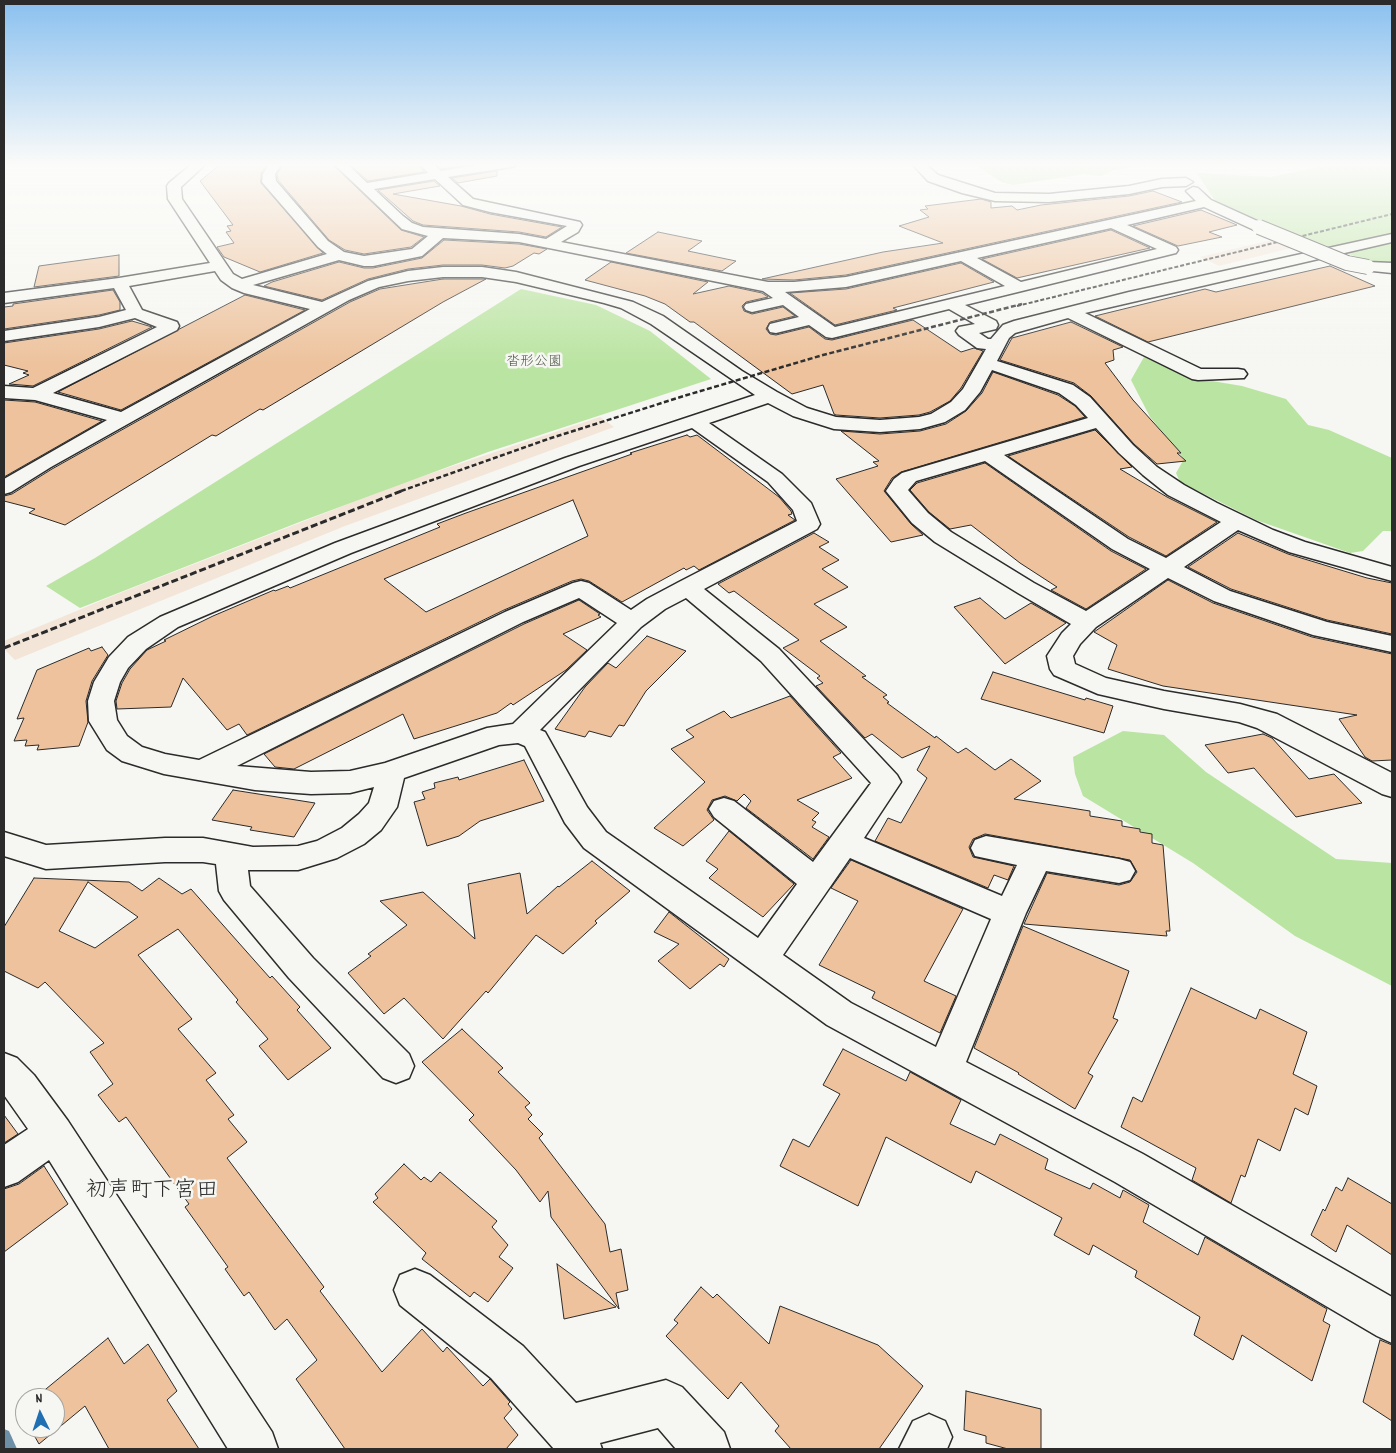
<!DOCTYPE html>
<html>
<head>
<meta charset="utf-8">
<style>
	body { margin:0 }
	#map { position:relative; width:1396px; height:1453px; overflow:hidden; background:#f6f6f2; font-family:Dekko,sans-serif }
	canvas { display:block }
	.frame { position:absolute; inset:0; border:5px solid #2b2b2b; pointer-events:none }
	.north { position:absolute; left:15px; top:1388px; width:50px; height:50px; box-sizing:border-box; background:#f6f6f2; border:1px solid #a5a5a2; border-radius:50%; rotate:356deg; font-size:14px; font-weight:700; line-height:20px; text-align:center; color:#2b2b2b }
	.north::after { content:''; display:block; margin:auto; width:18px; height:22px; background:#1f6fb2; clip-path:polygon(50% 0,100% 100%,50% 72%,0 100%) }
</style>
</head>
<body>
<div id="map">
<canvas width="1396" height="1453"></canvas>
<div class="frame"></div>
<div class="north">N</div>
</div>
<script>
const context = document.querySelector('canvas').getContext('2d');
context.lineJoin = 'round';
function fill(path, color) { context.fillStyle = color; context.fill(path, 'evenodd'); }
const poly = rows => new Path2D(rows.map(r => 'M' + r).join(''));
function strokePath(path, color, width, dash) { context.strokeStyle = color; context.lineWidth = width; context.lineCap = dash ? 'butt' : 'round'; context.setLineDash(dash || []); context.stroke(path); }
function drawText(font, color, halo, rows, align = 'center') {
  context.font = font + ' Dekko,"Klee One",sans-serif'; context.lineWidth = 5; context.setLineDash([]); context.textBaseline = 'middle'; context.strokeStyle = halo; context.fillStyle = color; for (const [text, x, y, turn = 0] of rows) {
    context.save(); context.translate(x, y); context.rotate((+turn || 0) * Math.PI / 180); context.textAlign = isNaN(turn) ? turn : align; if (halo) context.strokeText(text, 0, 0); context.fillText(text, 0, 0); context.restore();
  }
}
fill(poly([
	[1373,216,1392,223,1219,266,1200,257],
	[600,417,614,427,345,526,15,660,4,649,4,641,115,595,402,483]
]), '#f3e6d8');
fill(poly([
	[980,163,1166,163,1113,170,1101,176,1084,174,1013,185,1001,182,979,167],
	[1338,163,1392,163,1392,264,1372,263,1217,204,1197,173,1271,177],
	[521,289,596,305,650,331,711,379,488,452,302,521,80,608,46,586,95,558],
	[1144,357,1200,379,1242,386,1286,399,1308,425,1329,430,1392,458,1392,531,1383,531,1363,551,1350,553,1256,520,1180,482,1176,473,1184,459,1150,417,1131,380],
	[1123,731,1164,735,1206,772,1336,859,1392,863,1392,986,1295,936,1193,863,1083,796,1075,774,1073,757]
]), '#bae4a1');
fill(poly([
	[4,1429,9,1431,17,1449,4,1449,4,1429]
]), '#6e90a7');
const building = poly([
	[222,163,268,163,261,173,261,183,323,253,260,272,224,257,217,247,234,243,226,232,231,231,227,226,233,225,200,181,222,163],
	[284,163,331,163,401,230,424,237,411,247,364,254,345,250,329,240,278,180,277,174,284,163],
	[348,163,417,163,424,172,368,181,348,163],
	[435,163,480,163,442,169,435,163],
	[497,171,497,176,458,183,452,178,497,171],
	[434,181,440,186,393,194,461,206,490,214,562,227,546,237,519,232,423,225,413,221,378,190,434,181],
	[1153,191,1182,202,846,275,794,280,762,279,883,252,943,243,899,226,929,217,920,210,928,209,925,206,981,199,991,202,991,208,1012,206,1017,210,1041,205,1129,196,1153,191],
	[1201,210,1237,225,1209,232,1222,237,1178,246,1133,226,1201,210],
	[1111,230,1150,248,1017,278,982,259,1111,230],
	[658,232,702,241,688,251,736,261,722,271,626,253,658,232],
	[444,240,519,244,547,249,539,254,534,253,513,266,505,268,482,265,443,265,408,269,368,279,322,300,264,286,272,282,339,262,364,268,373,268,422,258,444,240],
	[119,255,119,276,34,287,39,266,119,255],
	[611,262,708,282,693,294,729,286,762,293,768,297,746,302,742,306,744,311,752,314,783,307,795,316,770,322,766,329,770,334,776,335,809,327,825,339,832,340,913,320,961,352,974,348,983,351,961,388,950,401,930,412,919,415,880,418,836,415,834,414,823,385,792,394,694,322,690,322,665,304,645,296,585,280,611,262],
	[961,263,994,282,893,308,897,310,835,325,790,293,846,289,961,263],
	[1330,266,1375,286,1148,342,1095,316,1205,289,1216,292,1330,266],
	[443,279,486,279,443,302,263,410,260,409,216,436,212,435,65,525,29,513,35,509,4,501,4,496,12,494,52,469,350,302,380,289,443,279],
	[113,290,120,302,120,310,99,315,4,329,4,307,13,306,13,304,113,290],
	[245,295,305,310,121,410,58,392,245,295],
	[132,321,152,327,33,386,9,384,29,375,23,373,28,371,4,365,4,343,99,329,132,321],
	[1071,322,1123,347,1113,350,1114,360,1105,363,1133,400,1181,453,1177,453,1186,461,1157,464,1134,444,1091,396,1074,383,1000,360,1012,338,1071,322],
	[993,372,1058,395,1075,406,1085,417,901,472,892,478,884,491,911,524,923,535,891,542,836,479,878,466,873,462,879,461,841,431,880,434,920,431,946,424,966,411,982,393,993,372],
	[4,400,35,402,102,421,4,477,4,400],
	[1095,430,1132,467,1120,469,1167,497,1217,522,1166,556,1129,537,1008,456,1095,430],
	[687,435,690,437,697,435,779,497,791,511,792,514,788,515,795,520,699,570,694,566,686,570,684,568,622,602,589,581,581,579,572,581,504,610,247,735,239,724,227,730,183,678,171,707,117,709,116,701,122,683,130,669,147,650,166,641,164,640,213,616,274,590,275,591,288,586,290,588,440,527,437,524,466,513,632,454,630,453,687,435],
	[573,500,588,536,426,612,384,579,573,500],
	[985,463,1111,551,1146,569,1086,609,1051,590,1057,587,1020,563,971,525,950,529,929,512,910,490,917,483,985,463],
	[814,533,829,542,819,547,839,560,822,569,848,587,814,604,847,627,820,641,866,676,862,677,887,695,883,697,889,702,887,703,935,738,936,736,958,753,966,748,995,770,1011,759,1041,781,1014,799,1090,811,1090,816,1122,821,1122,826,1140,829,1140,832,1152,834,1152,843,1163,845,1170,931,1166,931,1167,936,1024,924,1047,873,1119,885,1130,882,1137,872,1130,860,985,834,973,839,969,847,973,857,1014,866,1008,880,994,875,988,888,875,841,888,818,901,823,927,778,917,770,930,746,902,758,872,734,865,738,816,686,823,683,817,678,820,676,783,648,799,640,734,591,729,593,718,584,814,533],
	[1238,533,1288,554,1367,578,1392,583,1392,634,1327,620,1231,589,1188,567,1238,533],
	[1168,580,1213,603,1312,637,1392,654,1392,760,1372,761,1365,757,1339,719,1357,715,1163,686,1108,669,1117,645,1094,632,1168,580],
	[980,598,1005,619,1031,603,1066,623,1005,664,954,607,980,598],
	[579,600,600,614,598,615,601,617,563,634,587,650,566,670,513,705,511,703,497,713,414,739,403,714,294,769,275,767,264,754,524,624,579,600],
	[647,636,686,651,646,691,624,726,619,725,611,737,589,731,585,737,555,729,585,687,608,663,616,668,647,636],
	[102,647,108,655,92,681,86,701,88,722,79,746,37,750,39,745,25,746,27,740,14,741,24,718,17,719,37,670,89,648,91,651,102,647],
	[993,672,1085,700,1086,698,1113,706,1104,733,981,699,993,672],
	[790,696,841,753,833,757,852,778,797,800,819,813,812,820,816,822,812,827,829,837,813,859,746,808,751,801,744,794,737,801,725,796,712,800,707,810,714,820,683,846,654,828,705,782,671,749,694,737,686,730,724,711,731,718,790,696],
	[1263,734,1272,738,1309,779,1334,774,1362,803,1296,817,1254,768,1228,773,1205,745,1263,734],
	[524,760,544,801,480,821,459,836,427,846,414,802,425,799,422,792,435,788,434,783,458,777,459,780,524,760],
	[233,790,315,803,294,837,250,830,252,827,212,820,233,790],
	[729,831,794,884,763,917,709,878,718,869,706,861,729,831],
	[851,860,963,909,924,981,956,996,940,1033,872,998,875,992,819,965,858,901,831,888,851,860],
	[592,861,630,891,595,921,597,923,563,954,536,935,488,993,486,991,443,1039,404,998,384,1014,348,973,371,956,368,954,407,925,380,901,423,892,475,939,468,884,520,873,527,914,558,886,559,887,592,861],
	[34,878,129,882,142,891,159,878,182,894,191,889,270,978,272,976,300,1007,297,1010,331,1048,288,1080,259,1046,268,1039,236,1002,238,1000,178,929,138,955,192,1019,178,1029,216,1073,206,1080,234,1115,228,1119,247,1142,227,1158,324,1287,320,1291,382,1372,422,1329,443,1352,447,1347,483,1386,490,1379,510,1402,508,1404,512,1409,504,1418,518,1435,506,1449,345,1449,296,1379,317,1360,287,1319,275,1330,249,1292,244,1296,225,1269,228,1267,185,1207,189,1204,126,1117,119,1122,98,1095,113,1084,90,1052,104,1043,45,982,38,988,4,971,4,927,34,878],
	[88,882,138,917,95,948,59,931,88,882],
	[669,912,729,959,724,967,720,964,690,989,658,961,679,944,654,932,669,912],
	[1023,926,1129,971,1113,1018,1118,1020,1088,1073,1093,1076,1075,1109,1018,1074,1019,1073,974,1048,1023,926],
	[1191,988,1256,1019,1260,1009,1307,1032,1293,1074,1317,1086,1308,1115,1295,1108,1280,1151,1258,1139,1245,1177,1241,1175,1231,1203,1192,1180,1196,1168,1121,1127,1133,1097,1142,1102,1191,988],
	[462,1029,503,1068,498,1072,530,1103,525,1107,532,1115,528,1119,543,1134,539,1138,605,1224,610,1252,621,1249,628,1290,616,1293,619,1309,551,1217,548,1191,540,1202,516,1170,469,1120,474,1115,422,1062,462,1029],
	[843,1049,906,1081,910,1072,961,1100,950,1124,995,1145,1000,1134,1048,1159,1045,1169,1090,1189,1093,1183,1120,1198,1123,1190,1149,1205,1143,1222,1198,1255,1205,1237,1327,1309,1323,1321,1330,1325,1312,1381,1242,1335,1233,1360,1194,1335,1200,1317,1135,1277,1137,1271,1093,1245,1089,1255,1054,1235,1062,1218,976,1171,971,1183,886,1137,858,1206,780,1166,793,1139,809,1147,840,1094,823,1085,843,1049],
	[4,1115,18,1134,4,1143,4,1115],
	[404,1164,421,1180,424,1177,431,1182,440,1172,497,1221,492,1227,508,1245,499,1257,513,1268,488,1302,474,1292,470,1297,422,1259,426,1253,373,1202,378,1198,375,1194,404,1164],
	[44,1166,68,1204,4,1252,4,1189,19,1184,44,1166],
	[1348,1178,1392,1204,1392,1255,1347,1225,1336,1252,1311,1235,1323,1209,1325,1211,1336,1187,1342,1191,1348,1178],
	[557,1264,616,1307,564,1319,557,1264],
	[701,1287,713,1298,717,1294,769,1344,780,1306,878,1345,923,1386,879,1449,791,1449,775,1431,779,1426,741,1382,728,1399,666,1336,678,1323,674,1320,701,1287],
	[108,1338,124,1364,148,1344,177,1391,167,1400,199,1449,109,1449,85,1406,39,1444,30,1428,55,1428,55,1398,35,1398,108,1338],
	[1380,1340,1392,1345,1392,1421,1363,1402,1380,1340],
	[966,1391,1041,1409,1041,1449,1008,1449,986,1443,986,1436,964,1430,966,1391]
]);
fill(building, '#edc29c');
strokePath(building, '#2b2b2b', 1);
const minor = poly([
	[193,163,207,163,181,187,182,199,233,274,242,279,327,254,318,247,262,182,263,174,270,163,282,163,275,174,276,181,328,241,344,252,364,256,412,249,428,236,402,229,333,163,346,163,367,183,428,173,419,163,432,163,441,171,490,163,517,163,515,166,511,167,448,177,473,199,580,222,582,225,578,232,561,242,768,282,794,282,846,277,1196,201,1186,191,1193,187,1198,188,1211,200,1264,224,1266,227,1264,230,1254,230,1204,207,1127,225,1176,247,1178,250,1176,253,965,305,996,321,998,325,996,329,979,333,988,339,991,339,1003,325,1014,321,1129,292,1392,234,1392,242,1085,313,1201,369,1238,369,1244,370,1247,374,1244,378,1198,380,1192,379,1068,318,1015,333,1009,338,997,361,1073,385,1090,397,1133,445,1157,467,1184,485,1217,503,1273,530,1305,542,1392,567,1392,581,1289,552,1238,530,1184,567,1230,591,1327,622,1392,636,1392,652,1313,635,1214,601,1168,578,1096,627,1080,644,1073,656,1075,664,1106,678,1164,691,1240,704,1277,714,1392,773,1392,797,1382,794,1257,728,1239,722,1164,709,1098,694,1054,675,1050,669,1047,656,1062,633,1071,624,1018,593,935,542,912,523,886,491,894,479,902,473,1088,418,1076,405,1059,393,992,370,980,392,965,410,945,422,920,429,880,432,834,429,793,416,768,403,709,423,782,474,811,503,820,524,817,529,704,589,779,649,897,775,901,782,864,838,1002,896,1017,865,975,856,971,848,975,840,986,836,1119,859,1130,862,1135,871,1130,880,1119,883,1046,871,1026,913,966,1062,1143,1154,1392,1297,1392,1343,1377,1336,1115,1182,827,1025,584,848,565,823,525,746,518,743,499,745,404,778,397,807,381,830,364,844,337,858,298,870,248,870,250,886,313,958,409,1054,414,1066,409,1078,396,1083,383,1078,289,978,224,900,219,891,216,864,203,862,165,862,46,869,4,856,4,832,46,845,165,838,203,838,253,847,298,846,317,841,342,828,359,814,369,803,374,787,350,793,311,794,255,790,164,774,122,761,107,750,89,721,88,701,94,682,109,657,128,637,160,617,335,543,565,458,755,395,651,324,621,308,604,303,516,282,482,277,443,277,408,281,379,287,349,300,51,467,11,492,4,494,4,479,107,420,35,400,4,398,4,386,33,388,157,327,135,318,99,327,4,341,4,331,99,317,126,310,114,288,4,303,4,293,119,278,210,263,168,199,167,186,169,183,193,163],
	[435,179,463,205,490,212,567,226,546,239,519,234,423,227,412,223,403,216,374,189,435,179],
	[1111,228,1157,249,1021,282,977,258,1111,228],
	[443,238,519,242,763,291,773,298,746,304,744,307,746,310,752,312,783,305,799,317,770,324,768,328,770,332,776,333,809,325,826,337,832,338,949,309,975,324,959,327,956,331,959,335,977,348,986,349,963,389,951,402,931,414,919,417,880,420,836,417,807,408,777,392,742,371,663,316,633,302,516,272,482,267,443,267,408,271,368,281,322,302,253,285,339,260,364,266,373,266,422,256,443,238],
	[961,261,1005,286,835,327,785,292,846,287,961,261],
	[215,271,221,280,232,288,244,293,310,309,121,412,53,393,177,330,179,326,177,322,142,310,129,286,215,271],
	[692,428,768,482,793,510,797,521,679,582,647,599,631,610,589,583,581,581,573,583,505,612,199,760,165,754,142,747,127,736,117,720,114,701,120,682,128,668,146,649,178,627,351,553,579,466,692,428],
	[1096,428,1119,453,1143,475,1168,495,1221,522,1166,558,1128,539,1004,455,1096,428],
	[985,461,1112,549,1150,569,1086,611,1034,583,951,532,928,513,908,490,916,481,985,461],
	[579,598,617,623,513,724,487,728,385,763,350,771,311,772,237,766,523,622,579,598],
	[686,598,761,661,871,783,813,862,734,801,724,798,714,801,709,809,714,817,797,884,758,938,606,832,587,807,545,732,540,730,641,627,665,609,686,598],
	[850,858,991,919,936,1047,851,1003,783,955,850,858],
	[911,163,924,163,938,175,995,193,1049,194,1129,186,1162,179,1186,178,1193,182,1186,186,1162,187,1129,194,1049,202,995,201,962,193,928,181,911,163],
	[1368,262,1392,263,1392,273,1363,270,1360,267,1363,264,1368,262],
	[4,1053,17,1058,34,1075,68,1121,272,1432,278,1449,228,1449,49,1160,18,1182,4,1187,4,1145,28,1129,4,1095,4,1053],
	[415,1269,430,1275,523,1346,576,1403,666,1380,682,1387,724,1432,730,1449,676,1449,658,1428,600,1443,602,1449,554,1449,491,1378,400,1305,394,1290,400,1275,415,1269],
	[929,1414,945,1421,952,1437,947,1449,899,1449,913,1421,929,1414]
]);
strokePath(minor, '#2b2b2b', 3);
fill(minor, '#f6f6f2');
strokePath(poly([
	[1017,306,1392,214]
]), '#2b2b2b', 2, [4, 2]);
strokePath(poly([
	[401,491,548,439,687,395,823,355,1022,304]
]), '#2b2b2b', 2.5, [5, 2.5]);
strokePath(poly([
	[4,648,404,490]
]), '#2b2b2b', 3, [7, 3]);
const minorBridge = poly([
	[1259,227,1347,263,1368,267]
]);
strokePath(minorBridge, '#2b2b2b', 16, []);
strokePath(minorBridge, '#f6f6f2', 14);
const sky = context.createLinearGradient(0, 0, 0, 366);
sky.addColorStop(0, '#89c0ef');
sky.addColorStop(0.45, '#fbfbf9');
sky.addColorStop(1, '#fbfbf900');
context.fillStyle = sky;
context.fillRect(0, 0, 1396, 366);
drawText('14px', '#4f5948', '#f6f6f2', [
	["沓形公園",534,363]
]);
drawText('22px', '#2b2b2b', '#f6f6f2', [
	["初声町下宮田",152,1193]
]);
</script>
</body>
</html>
